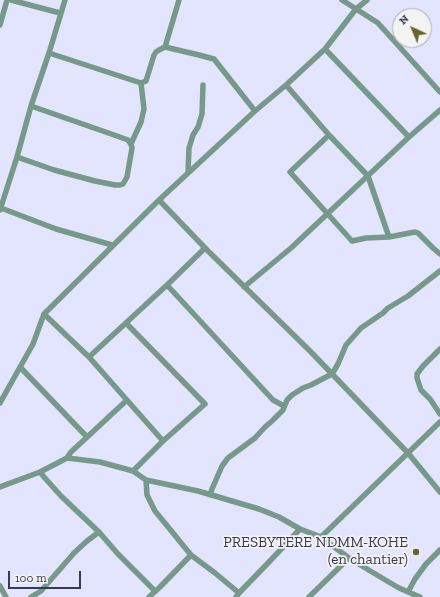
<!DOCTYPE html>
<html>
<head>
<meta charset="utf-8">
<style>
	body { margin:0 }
	#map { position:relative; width:440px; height:597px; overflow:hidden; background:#e3e4fe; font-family:"Zilla Slab",serif }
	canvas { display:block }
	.north { position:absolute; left:392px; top:8px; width:40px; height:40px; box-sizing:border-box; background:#f3f3f3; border:1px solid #a9a9b3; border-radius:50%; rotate:316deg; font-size:11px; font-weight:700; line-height:16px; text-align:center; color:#3a3953 }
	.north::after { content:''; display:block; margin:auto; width:14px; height:18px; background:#67622f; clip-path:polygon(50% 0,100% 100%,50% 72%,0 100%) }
	.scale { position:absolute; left:8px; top:571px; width:73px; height:18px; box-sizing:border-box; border:2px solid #3a3953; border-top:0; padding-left:5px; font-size:12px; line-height:14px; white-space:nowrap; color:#3a3953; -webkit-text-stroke:3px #f3f3f3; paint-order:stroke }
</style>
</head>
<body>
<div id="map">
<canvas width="440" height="597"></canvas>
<div class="north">N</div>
<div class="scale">100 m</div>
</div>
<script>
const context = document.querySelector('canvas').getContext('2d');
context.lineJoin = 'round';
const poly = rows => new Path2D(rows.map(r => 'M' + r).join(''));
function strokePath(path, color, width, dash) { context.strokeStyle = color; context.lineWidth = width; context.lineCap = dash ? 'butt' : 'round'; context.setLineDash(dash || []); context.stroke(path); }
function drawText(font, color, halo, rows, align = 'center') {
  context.font = font + ' "Zilla Slab",serif'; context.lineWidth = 3.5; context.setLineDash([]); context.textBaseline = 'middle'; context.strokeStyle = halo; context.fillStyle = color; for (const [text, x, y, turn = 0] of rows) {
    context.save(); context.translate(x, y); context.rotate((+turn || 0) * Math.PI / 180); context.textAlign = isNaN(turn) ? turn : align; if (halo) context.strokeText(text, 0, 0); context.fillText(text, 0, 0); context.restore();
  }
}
strokePath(poly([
	[11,0,60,13],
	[342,0,378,23,440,92],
	[0,25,7,0],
	[165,47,179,0],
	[325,49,409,137],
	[49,53,141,83,146,81,154,55,156,52,159,50,165,47,199,55,214,59,255,111],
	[286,85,329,135,368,176,389,237],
	[329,135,290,172,352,241,366,238,389,237,415,232,418,233,433,248,440,254],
	[131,144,141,122,144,109,141,83],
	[17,157,54,170,95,181,115,185,120,185,123,184,127,177,132,148,131,144,128,140,117,136,31,106],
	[188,172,189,148,193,135,198,127,202,114,203,85],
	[159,200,207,250,310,351,408,453,440,492],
	[1,208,56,229,112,245],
	[0,210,17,157,31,106,49,53,65,0],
	[167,285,273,400,284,406],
	[244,287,291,248,409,137,440,110],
	[44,314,89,357,163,441],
	[126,323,205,404,163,441,133,471],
	[440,349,423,366,417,374,417,378,421,390,430,399,440,414],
	[89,357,167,285,205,248],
	[20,367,87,437],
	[0,403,33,344,44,314,159,200,255,111,286,85,325,49,356,9,367,0],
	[67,458,71,452,127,400],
	[40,472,44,477,61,496,99,532,118,554,155,591],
	[146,480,147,495,155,511,191,555,215,573,239,593],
	[0,487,40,472,67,458,100,462,133,471,146,480,198,491,259,509,279,517,300,529,321,537,349,558,377,575,399,588,420,597],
	[210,495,212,489,222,466,228,458,255,438,265,427,272,421,283,410,287,400,292,395,303,388,311,385,332,374,338,364,346,345,361,328,383,313,388,308,408,296,440,271],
	[321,537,440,422],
	[0,586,6,597],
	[408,592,415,579,426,564,440,550],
	[31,597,41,591,74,553,87,541,99,532],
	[149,597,160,587,191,555],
	[236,597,239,593,269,562,300,529],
	[309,597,349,558]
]), '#779989', 5.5);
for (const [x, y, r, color] of [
	[416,552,4,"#67622f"]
]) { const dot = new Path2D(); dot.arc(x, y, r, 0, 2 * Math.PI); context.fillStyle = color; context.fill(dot); strokePath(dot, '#f3f3f3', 1.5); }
drawText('15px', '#3a3953', '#f3f3f3', [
	["PRESBYTERE NDMM-KOHE",408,543],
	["(en chantier)",408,560]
], 'right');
</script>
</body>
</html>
